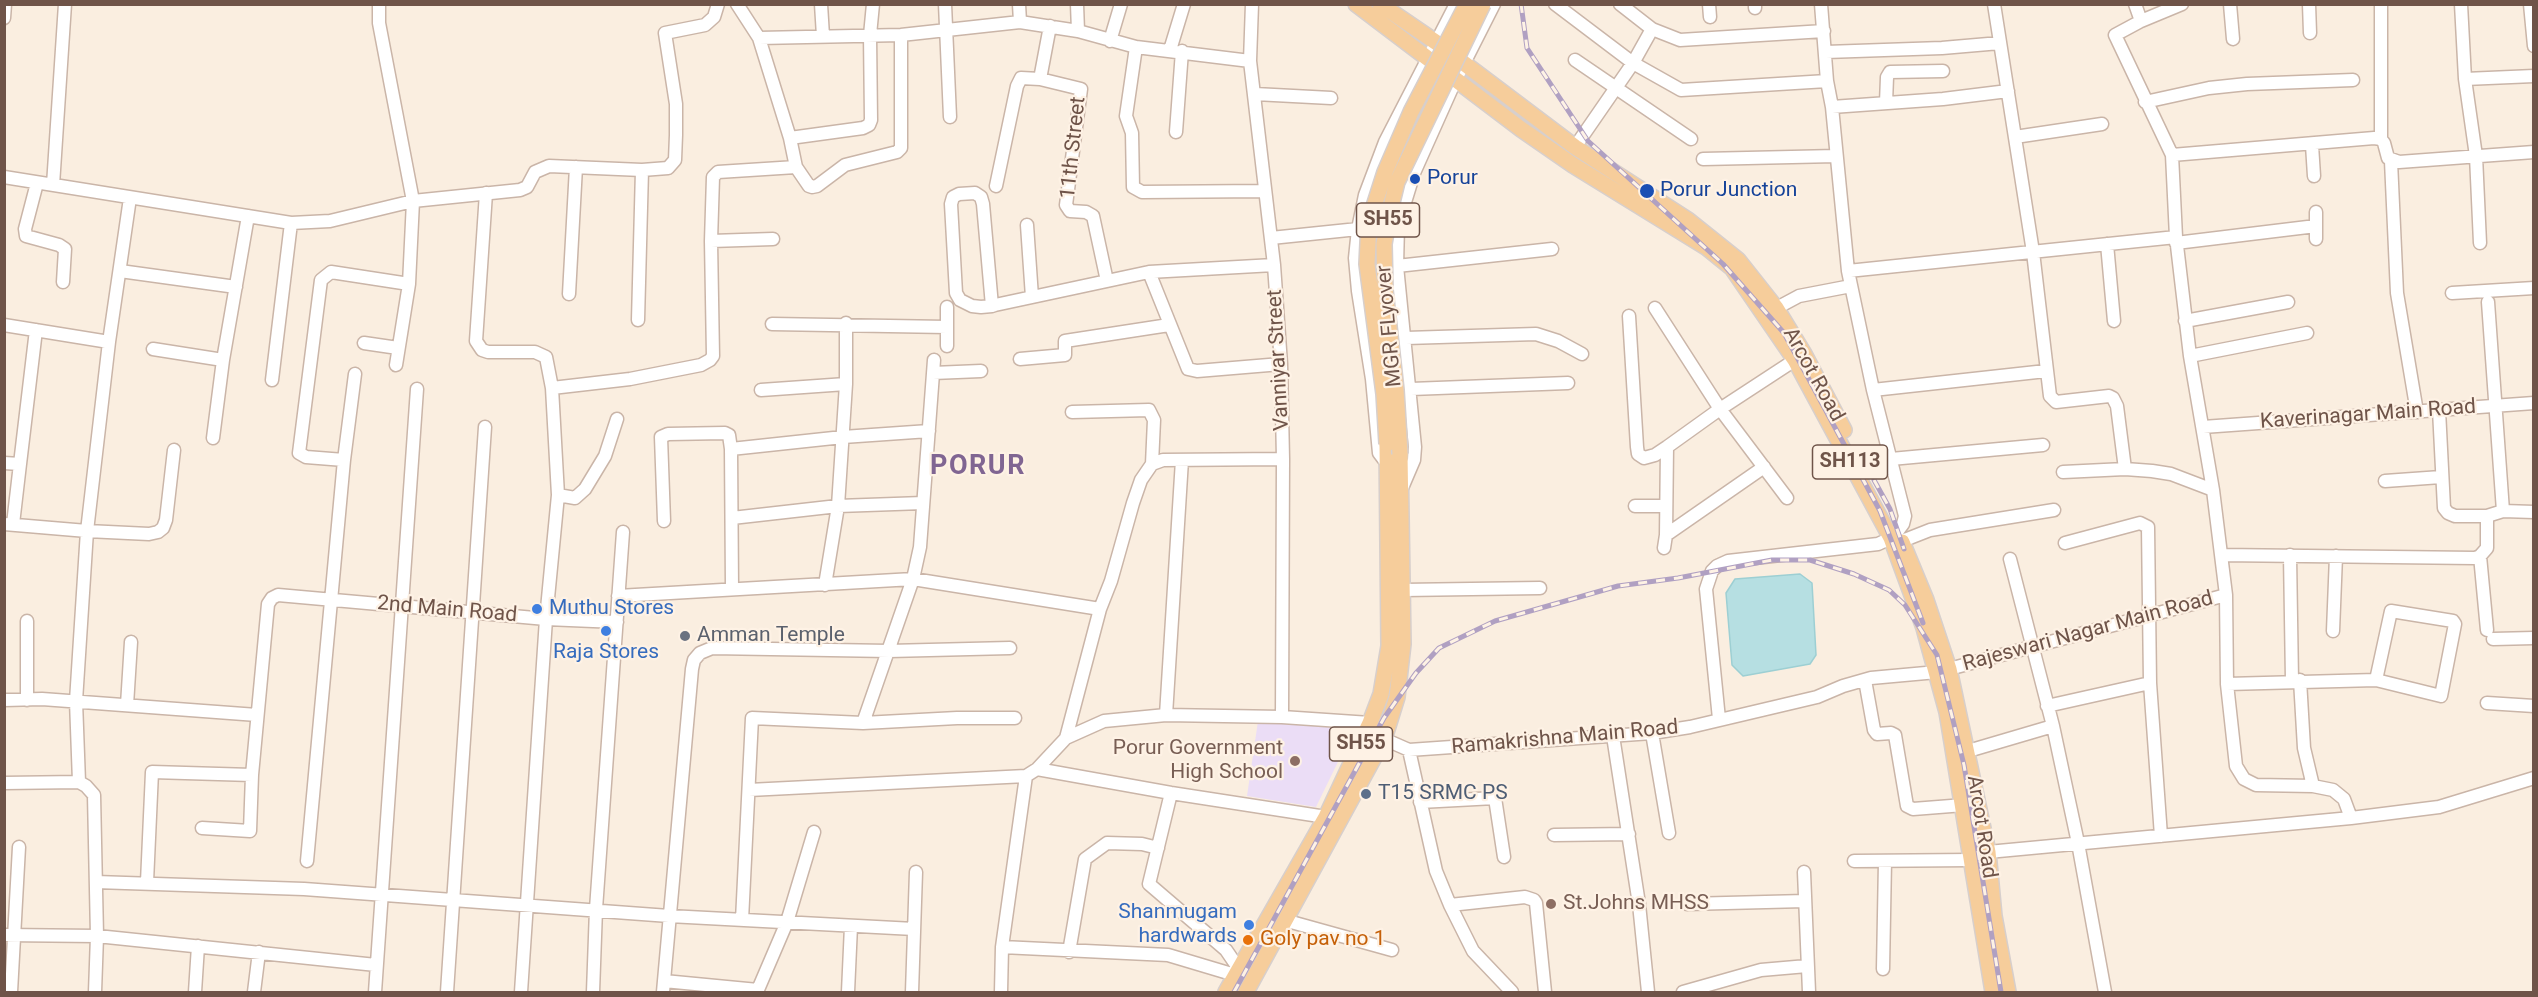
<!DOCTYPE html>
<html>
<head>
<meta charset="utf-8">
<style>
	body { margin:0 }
	#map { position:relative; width:2538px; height:997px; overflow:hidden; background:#faeee0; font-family:Roboto,sans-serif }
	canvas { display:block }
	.frame { position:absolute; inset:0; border:6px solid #6f5449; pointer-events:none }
</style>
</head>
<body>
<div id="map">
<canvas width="2538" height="997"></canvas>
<div class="frame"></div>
</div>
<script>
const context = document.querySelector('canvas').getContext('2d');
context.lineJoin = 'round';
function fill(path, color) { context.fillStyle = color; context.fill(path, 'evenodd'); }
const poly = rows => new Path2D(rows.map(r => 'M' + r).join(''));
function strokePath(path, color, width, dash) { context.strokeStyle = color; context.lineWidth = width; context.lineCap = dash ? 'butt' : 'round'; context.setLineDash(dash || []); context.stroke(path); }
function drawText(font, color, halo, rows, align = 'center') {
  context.font = font + ' Roboto,sans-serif'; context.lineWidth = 4.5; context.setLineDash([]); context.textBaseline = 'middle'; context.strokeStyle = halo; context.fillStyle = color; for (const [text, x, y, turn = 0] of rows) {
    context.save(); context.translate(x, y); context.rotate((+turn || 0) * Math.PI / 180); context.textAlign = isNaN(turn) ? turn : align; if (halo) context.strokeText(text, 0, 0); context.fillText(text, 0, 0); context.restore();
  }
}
fill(poly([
	[1258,721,1355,727,1316,807,1247,796]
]), '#ebddf6');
const water = poly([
	[1800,574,1812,583,1816,655,1810,664,1743,676,1732,665,1726,593,1735,579,1800,574]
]);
fill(water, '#b6dfe2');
strokePath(water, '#9dcfd3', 1.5);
const minor = poly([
	[379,4,379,23,413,201,409,284,396,365],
	[737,4,759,38,790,138,796,167,809,186,812,187,817,186,845,165,897,152,901,148,901,35],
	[821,4,823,36],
	[945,4,950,117],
	[1019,4,1020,22],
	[1077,4,1078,31],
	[1252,4,1250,61,1274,265,1281,364,1283,459,1282,717],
	[1555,4,1633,63,1681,90,1827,81],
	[1620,4,1652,29,1680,40,1824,31],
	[1709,4,1710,17],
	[1755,4,1755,8],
	[1821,4,1827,81,1832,107,1848,271,1873,390,1905,516,1903,524,1897,532],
	[1994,4,2033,252,2050,396,2056,402,2109,396,2113,398,2117,406,2125,469],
	[2135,4,2141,21],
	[2230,4,2233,39],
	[2309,4,2310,33],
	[2381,4,2381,139],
	[2461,4,2465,79,2476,156,2480,243],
	[2530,4,2534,46],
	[4,18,5,4],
	[759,38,901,35,1020,22,1078,31,1136,47,1250,61],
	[1110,41,1121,4],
	[1136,47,1126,116,1132,133,1133,187,1142,192,1264,191],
	[1170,50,1184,4],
	[1826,52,1942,48,2000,43],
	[1575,60,1691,139],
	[1040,79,1050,26],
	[2465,79,2534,76],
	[1255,94,1331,98],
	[2145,102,2209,88,2247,84,2353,80],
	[1886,103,1887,77,1890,72,1943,71],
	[1832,107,1943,99,2008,91],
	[1176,132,1182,51],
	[2015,137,2102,124],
	[790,138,863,128,869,125,871,120,870,35,873,4],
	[2312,145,2314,176],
	[1575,147,1633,63,1652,29],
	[2172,155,2115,35,2141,21,2182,4],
	[1703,159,1836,156],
	[2391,161,2397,293,2417,412],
	[4,177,291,223,330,221,413,201,520,190,527,187,535,172,549,166,642,170,668,168,675,160,676,135,676,104,665,33,705,25,714,17,718,4],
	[37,183,25,229,26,236,59,245,65,249,63,282],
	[53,185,65,4],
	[996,186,1017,86,1021,78,1040,79,1081,89,1066,205,1070,211,1086,212,1093,216,1107,281],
	[486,193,476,341,482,350,488,352,535,352,546,357,552,388,558,495,546,619,521,992],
	[2316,212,2316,239],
	[1027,225,1032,297],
	[2176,237,2190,356,2213,490,2226,595,2227,684,2236,766,2244,779,2256,785,2313,786,2333,790,2344,799,2351,818],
	[1271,238,1358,229],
	[711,241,773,239],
	[2176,243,2316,226],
	[2107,244,2114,321],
	[1397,266,1552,249],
	[120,271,236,287],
	[1848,271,2176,237,2172,155,2374,138,2381,139,2384,143,2388,158,2399,162,2534,152],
	[1149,272,1188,369,1197,371,1281,364],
	[2452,293,2534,288],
	[569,294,576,167],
	[2488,302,2503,511],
	[992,306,983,204,981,197,975,193,959,194,953,197,951,204,956,293,960,300,972,306,981,307,992,306,995,305,1149,272,1274,265],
	[947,307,947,346],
	[1655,308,1720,409,1787,498],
	[1771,311,1799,296,1851,286],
	[1629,316,1637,447,1638,454,1644,458,1655,455,1667,447,1720,409,1801,356],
	[638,320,642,170],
	[2185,321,2288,302],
	[772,324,947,327],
	[4,325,109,342],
	[1406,338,1536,334,1558,341,1582,354],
	[364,343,398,348],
	[153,349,223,360],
	[2190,356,2307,333],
	[1020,359,1065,355,1065,341,1169,325],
	[933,373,981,371],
	[272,380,291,223],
	[552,388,630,379,701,365,710,360,713,356,711,241,713,177,718,172,796,167],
	[1411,389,1568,383],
	[761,390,846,384],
	[1873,390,2046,371],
	[2439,410,2444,508,2448,513,2455,516,2487,516],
	[1072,412,1149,410,1154,420,1152,464],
	[2203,427,2534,403],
	[213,438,223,360,248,216],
	[1667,447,1666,535,1764,467],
	[731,449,843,437,929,431],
	[1891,459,2043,445],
	[344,460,306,457,299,453,321,280,331,272,409,284],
	[4,463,20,464,36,330],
	[1388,465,1379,453,1372,379,1358,291,1355,258,1358,229,1365,195,1385,142,1456,4],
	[2063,472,2125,469,2152,471,2171,474,2213,490],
	[2385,481,2441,477],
	[1402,488,1414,460,1415,447,1397,266,1398,225,1414,173,1456,79,1494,4],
	[558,495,575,498,585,489,605,456,617,419],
	[1635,506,1666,506],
	[732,518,838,506,923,503],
	[664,521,661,437,668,434,725,433,729,435,731,449,732,588],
	[4,524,87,531,149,534,158,532,163,528,166,520,174,450],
	[13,524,20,464],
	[1902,541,1930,530,2054,510],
	[2065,543,2140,523,2148,527,2150,683,2161,836],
	[1664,548,1666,535],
	[2221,555,2475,558,2480,556,2487,548,2487,516,2503,511,2534,512],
	[2290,555,2292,681],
	[2480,556,2487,630],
	[2010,559,2053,726,2078,843,2105,992],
	[825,585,838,506,846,384,846,323],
	[1403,590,1540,588],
	[618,596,913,579,1100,609],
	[27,621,27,700],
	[2333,631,2336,556],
	[2493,639,2534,638],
	[1949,669,2226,595],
	[1865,680,1874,730,1877,734,1891,733,1895,735,1907,806,1913,809,1964,805],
	[2300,680,2304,748,2313,786],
	[2227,684,2376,680,2441,696,2455,624,2453,621,2391,611,2376,680],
	[4,700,42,699,257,715],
	[2487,703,2534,706],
	[127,705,131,642],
	[2047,706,2150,683],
	[1166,715,1182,460],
	[1719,719,1706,589,1712,571,1717,566,1728,561,1878,544,1891,538],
	[863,723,913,579,920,547,934,360],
	[1652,733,1669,833],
	[1613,736,1639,904,1648,992],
	[1066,738,1100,609,1111,581,1133,503,1141,480,1152,464,1163,460,1283,459],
	[1384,739,1409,750,1652,733,1690,727,1817,697,1843,686,1871,678,1937,672],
	[1409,750,1436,871,1450,905,1473,951,1512,992],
	[1968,751,2053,726],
	[1037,769,1171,793,1326,817],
	[4,783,79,782],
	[749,790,1026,776],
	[1171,793,1149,884,1226,950,1239,969],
	[1420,802,1495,798,1504,857],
	[202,828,250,831,252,775,268,604,272,598,278,595,546,619,617,622],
	[1554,835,1629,834],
	[1988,852,2351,818,2439,807,2534,778],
	[307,861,344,460,355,374],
	[1854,861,1972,860],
	[1804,872,1809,992],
	[96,882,304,889,669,916,914,929],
	[147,882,152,772,252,775],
	[1687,904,1805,901],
	[1450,905,1525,897,1534,900,1536,903,1545,992],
	[742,920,752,718,863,723,957,718,1015,718],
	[1284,920,1392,950],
	[4,935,97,936,376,965],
	[1002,947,1168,955,1235,975],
	[1069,952,1085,859,1107,843,1142,844,1158,848],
	[1883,969,1885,861],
	[664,981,758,990],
	[11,992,19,847],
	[95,992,97,936,94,795,86,786,79,782,76,701,87,531,109,342,130,198],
	[195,992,198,946],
	[254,992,259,952],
	[375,992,417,389],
	[447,992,485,427],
	[593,992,596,909,623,532],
	[663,992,692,669,694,660,700,653,712,648,889,651,1010,648],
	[757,992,787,922,814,832],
	[848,992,851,926],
	[912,992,916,872],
	[1001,992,1002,947,1026,776,1037,769,1066,738,1104,721,1166,715,1282,717,1370,723],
	[1683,992,1761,970,1807,966]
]);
const major = poly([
	[1356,4,1521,129,1573,165,1706,247,1732,268,1795,360,1891,538,1924,628,1947,712,1993,992],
	[1380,4,1437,43,1575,147,1688,220,1738,260,1776,308,1804,354,1844,430],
	[1902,542,1926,600,1949,669,1988,852,1994,916,2008,992],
	[1226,992,1326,817,1370,723,1381,694,1389,646,1387,444],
	[1246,992,1384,739,1397,697,1403,644,1400,454]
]);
strokePath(minor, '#cab5a8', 15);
strokePath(major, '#d7cfcc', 18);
strokePath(minor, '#fff', 12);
strokePath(major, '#f6cd9b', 15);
const rail = poly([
	[1521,4,1527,48,1588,141,1723,264,1784,333,1880,511,1923,623],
	[1874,480,1890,509,1904,549],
	[1234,992,1384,718,1416,673,1439,648,1495,621,1618,586,1678,578,1772,560,1810,560,1854,574,1889,590,1905,605,1937,655,1964,765,2001,992]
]);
strokePath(rail, '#b0a0c2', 5);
strokePath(rail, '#fef2e5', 3, [9]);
const majorBridge = poly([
	[1387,444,1384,394,1367,264,1369,222,1385,172,1411,112,1467,4],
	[1400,454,1396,390,1385,290,1384,244,1389,215,1397,182,1483,4]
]);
strokePath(majorBridge, '#d7cfcc', 18, []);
strokePath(majorBridge, '#f6cd9b', 15);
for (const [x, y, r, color] of [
	[1415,179,6,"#1a4fb4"],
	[1647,191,8,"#1a4fb4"],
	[537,609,6,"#3f7fe0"],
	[606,631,6,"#3f7fe0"],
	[685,636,6,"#6b7280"],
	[1295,761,6,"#8d6e63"],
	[1366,794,6,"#5c6f8a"],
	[1551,904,6,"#8d6e63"],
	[1249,925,6,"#3f7fe0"],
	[1248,940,6,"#e8710a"]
]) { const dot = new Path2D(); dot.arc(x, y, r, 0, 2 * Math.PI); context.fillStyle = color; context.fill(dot); strokePath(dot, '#fef2e5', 2); }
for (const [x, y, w] of [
	[1388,220,63],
	[1850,462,75],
	[1361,744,63]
]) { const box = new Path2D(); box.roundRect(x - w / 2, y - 17, w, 34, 4.5); context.fillStyle = '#fef2e5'; context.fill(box); strokePath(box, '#6f5449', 1.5); }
drawText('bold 20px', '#6f5449', null, [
	["SH55",1388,220],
	["SH113",1850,462],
	["SH55",1361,744]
]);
drawText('21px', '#6f5449', '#fef2e5', [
	["11th Street",1074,148,-84],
	["MGR FLyover",1390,326,-95],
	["Vanniyar Street",1279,360,-93],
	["Arcot Road",1813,375,61],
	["Kaverinagar Main Road",2368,415,-4],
	["2nd Main Road",447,610,5],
	["Rajeswari Nagar Main Road",2088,632,-15],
	["Ramakrishna Main Road",1565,738,-5],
	["Arcot Road",1981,827,81]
]);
drawText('21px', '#164399', '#fef2e5', [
	["Porur",1427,179],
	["Porur Junction",1660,191]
], 'left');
drawText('21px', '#366cbe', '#fef2e5', [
	["Muthu Stores",549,609],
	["Raja Stores",606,653,"center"],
	["Shanmugam",1237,913,"right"],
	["hardwards",1237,937,"right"]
], 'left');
drawText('21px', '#5b616d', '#fef2e5', [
	["Amman Temple",697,636]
], 'left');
drawText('21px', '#785e54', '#fef2e5', [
	["Porur Government",1283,749],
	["High School",1283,773],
	["St.Johns MHSS",1563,904,"left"]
], 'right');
drawText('21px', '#4e5e75', '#fef2e5', [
	["T15 SRMC PS",1378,794]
], 'left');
drawText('21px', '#c56008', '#fef2e5', [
	["Goly pav no 1",1260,940]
], 'left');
context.letterSpacing = '1.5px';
drawText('bold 27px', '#806592', '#fef2e5', [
	["PORUR",978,467]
]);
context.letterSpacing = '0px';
</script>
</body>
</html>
